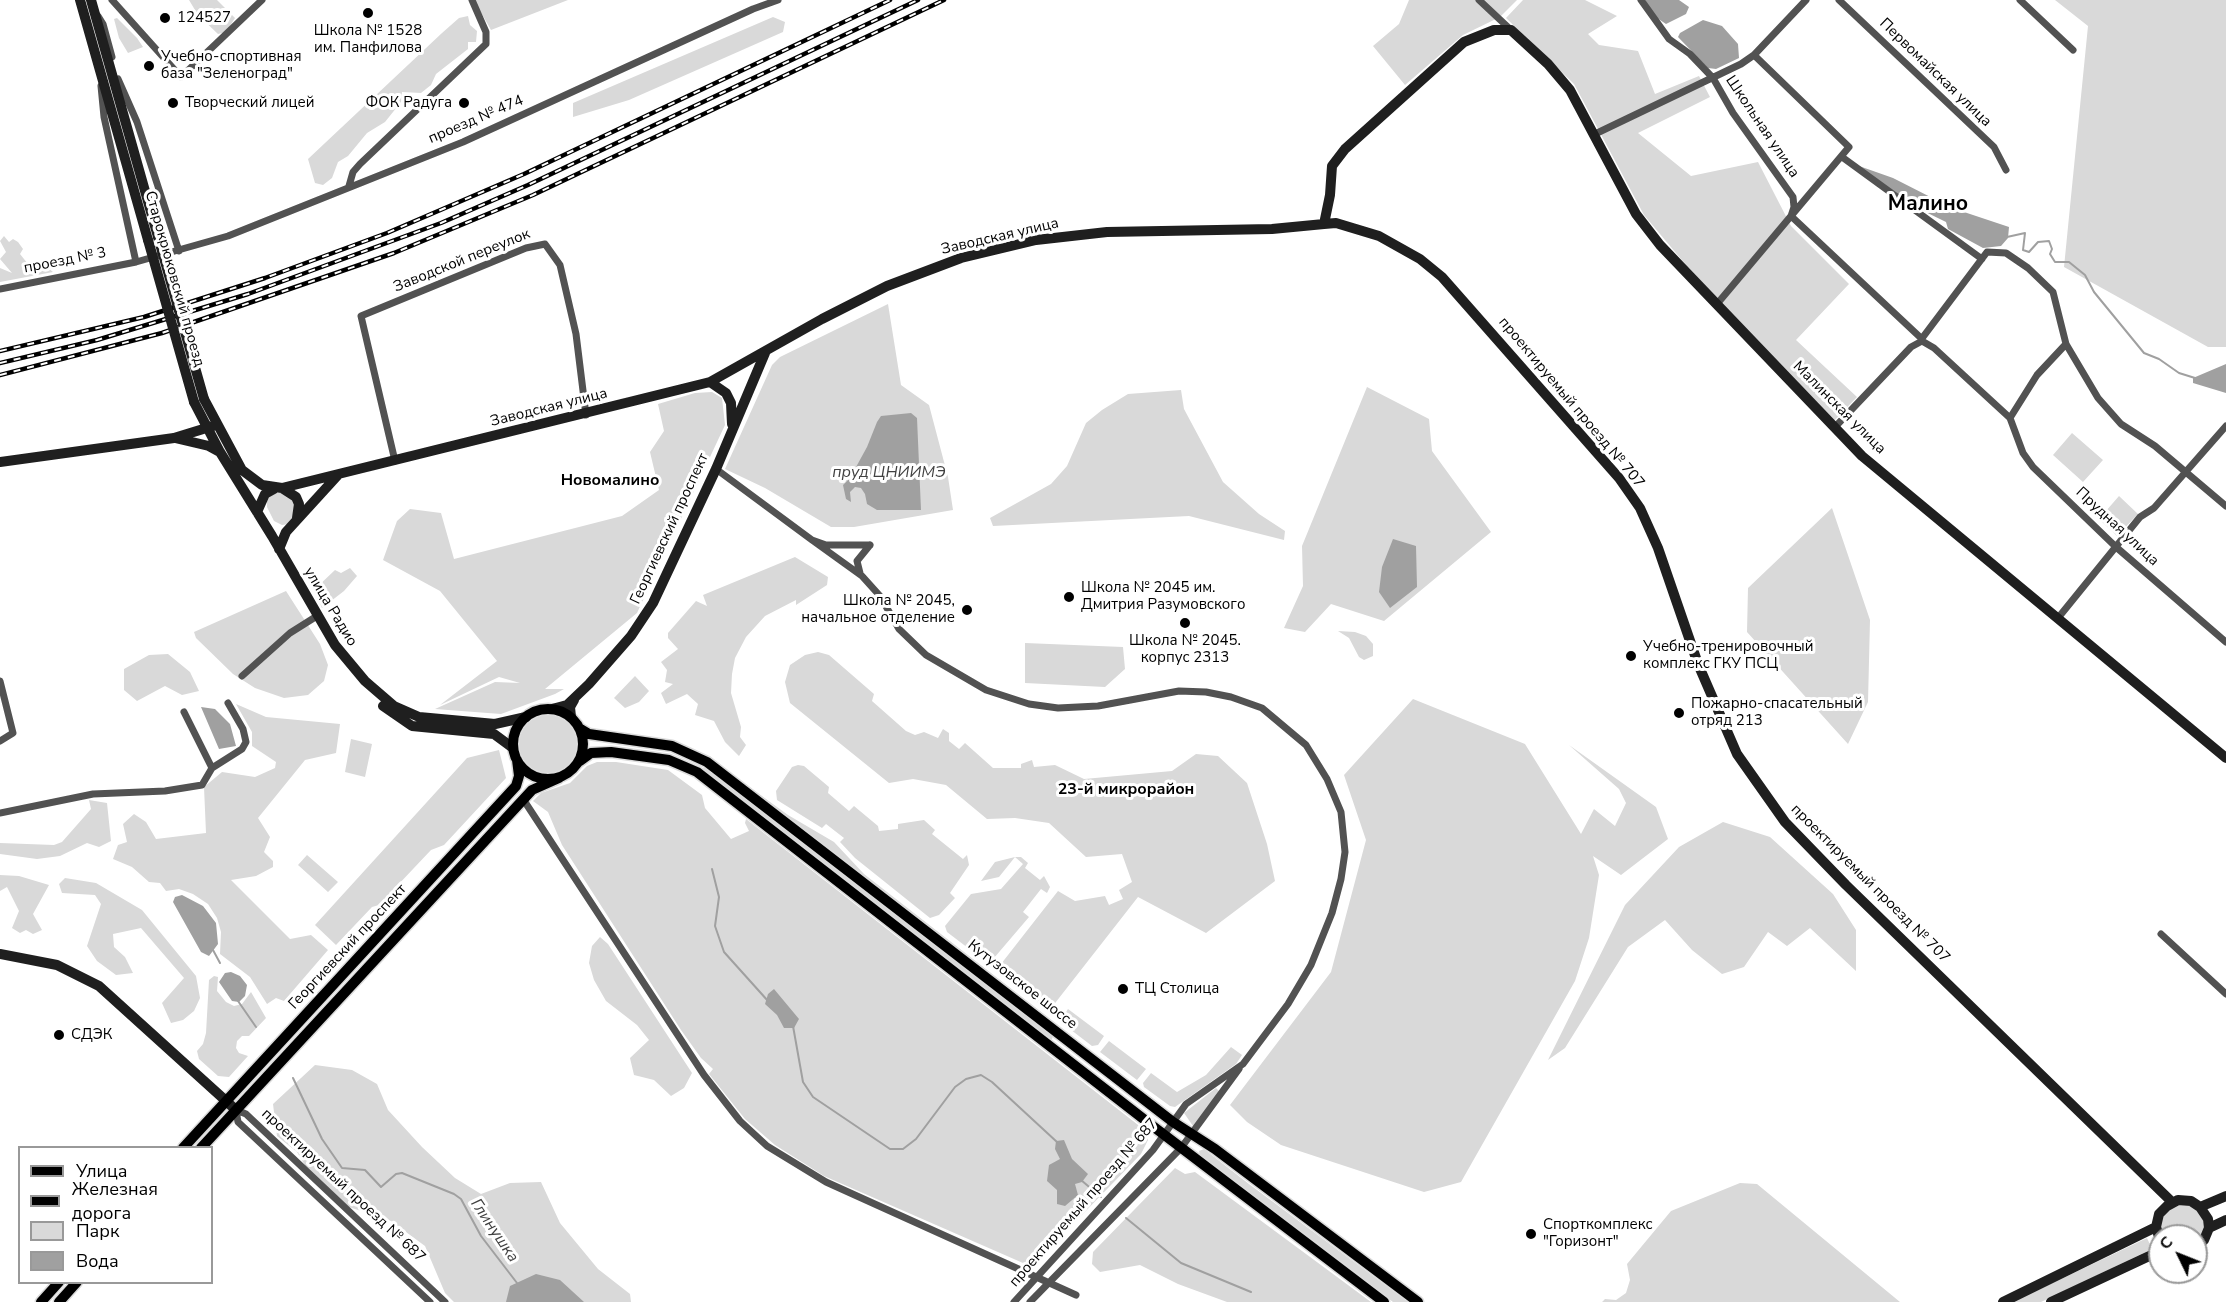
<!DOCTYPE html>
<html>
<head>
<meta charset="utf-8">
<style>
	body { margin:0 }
	#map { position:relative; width:2226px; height:1302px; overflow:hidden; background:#fff; font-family:"Nunito Sans",sans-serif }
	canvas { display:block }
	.legend { position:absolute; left:18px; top:1146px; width:195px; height:138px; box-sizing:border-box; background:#fff; border:2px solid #999; margin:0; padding:8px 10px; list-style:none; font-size:18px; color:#000 }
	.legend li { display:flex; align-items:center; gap:12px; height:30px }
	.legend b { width:30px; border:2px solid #999 }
	.north { position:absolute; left:2148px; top:1224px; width:60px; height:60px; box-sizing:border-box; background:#fff; border:2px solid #999; border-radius:50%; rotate:313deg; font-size:16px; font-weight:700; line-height:24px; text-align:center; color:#000 }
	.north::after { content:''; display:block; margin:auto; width:21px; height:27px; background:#000; clip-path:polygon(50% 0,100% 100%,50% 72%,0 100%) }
</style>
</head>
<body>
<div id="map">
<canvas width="2226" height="1302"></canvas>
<ul class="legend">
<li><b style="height:8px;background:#000"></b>Улица</li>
<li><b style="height:8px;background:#000"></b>Железная дорога</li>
<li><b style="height:16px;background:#d9d9d9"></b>Парк</li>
<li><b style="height:16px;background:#a0a0a0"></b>Вода</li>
</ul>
<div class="north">С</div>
</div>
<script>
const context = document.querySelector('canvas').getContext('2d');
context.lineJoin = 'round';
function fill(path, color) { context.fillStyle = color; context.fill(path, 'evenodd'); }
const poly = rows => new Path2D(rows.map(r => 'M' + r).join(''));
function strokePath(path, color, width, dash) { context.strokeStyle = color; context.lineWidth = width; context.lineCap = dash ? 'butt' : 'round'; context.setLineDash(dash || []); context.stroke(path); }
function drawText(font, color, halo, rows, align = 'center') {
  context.font = font + ' "Nunito Sans",sans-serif'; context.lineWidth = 6; context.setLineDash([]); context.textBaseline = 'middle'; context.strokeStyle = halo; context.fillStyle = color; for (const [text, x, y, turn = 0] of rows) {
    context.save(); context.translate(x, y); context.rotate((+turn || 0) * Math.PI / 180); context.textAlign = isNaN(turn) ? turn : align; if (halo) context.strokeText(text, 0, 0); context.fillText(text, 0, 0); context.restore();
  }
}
fill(poly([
	[189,0,217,0,235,18,226,32,218,34,198,15],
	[474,0,568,0,491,30],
	[1409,0,1517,0,1500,17,1463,35,1405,85,1373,46,1399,24],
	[1523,0,1585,0,1617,16,1588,34,1599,45,1638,51,1655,94,1699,76,1710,97,1638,133,1691,176,1758,162,1791,226,1849,284,1796,340,1857,397,1833,422,1686,265,1644,215,1574,84,1506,18],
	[2055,0,2226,0,2226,347,2208,347,2064,267,2088,26],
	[468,16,470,25,477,31,476,42,468,42,468,49,436,74,431,85,421,93,402,92,401,102,385,122,367,133,348,156,338,162,332,178,323,185,315,183,308,159,442,33,459,18],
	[773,17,785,22,783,32,629,100,573,117,573,103],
	[117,18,137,38,143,47,128,53,119,38,114,19],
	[4,236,9,242,13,239,18,242,23,249,20,254,28,264,34,261,41,262,53,272,0,282,0,268,12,273,0,259,6,252,0,241],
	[888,304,901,385,929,405,948,477,953,510,854,527,831,527,765,488,725,469,772,365,780,357],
	[1367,387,1429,419,1432,451,1491,532,1384,621,1331,604,1305,632,1284,628,1303,586,1302,546],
	[1181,390,1184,409,1223,482,1259,514,1285,531,1284,540,1189,516,993,526,990,518,1051,484,1067,466,1086,423,1102,410,1128,394],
	[712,392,722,398,725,425,637,613,545,689,564,689,555,694,501,714,435,709,495,682,520,683,499,677,440,705,497,661,440,591,383,560,397,521,410,509,441,513,454,559,622,516,659,490,650,452,664,431,658,404,695,393],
	[2072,433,2103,460,2083,482,2053,455],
	[280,491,294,501,296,513,289,524,282,525,274,521,267,507,267,501,270,496],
	[2119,496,2138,514,2117,536,2099,519],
	[1832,508,1870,620,1868,702,1848,744,1747,632,1748,588],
	[795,557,828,577,827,585,796,605,796,600,765,616,746,637,735,658,732,674,731,693,741,727,740,737,746,745,739,756,725,742,714,721,695,715,698,704,687,694,666,704,661,693,673,684,665,682,667,670,661,662,678,649,668,638,668,633,696,601,707,606,703,595],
	[350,568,357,576,344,591,322,608,315,593,316,588,335,570,341,573],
	[286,591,320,644,328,665,324,681,308,695,284,698,255,688,233,674,196,638,194,632],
	[1338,631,1355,632,1366,636,1373,644,1373,656,1364,660,1359,657,1349,638],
	[1025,643,1123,647,1125,669,1105,687,1025,683],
	[818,652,829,655,874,694,872,701,906,731,915,735,924,732,938,738,943,729,949,733,949,741,959,749,965,743,993,768,1021,768,1021,764,1032,760,1034,767,1055,765,1084,779,1172,771,1196,754,1218,756,1247,783,1267,844,1275,881,1206,933,1138,897,1052,1007,1043,1007,1000,973,1001,964,1058,891,1075,901,1105,896,1109,905,1123,899,1119,890,1132,882,1122,854,1086,857,1049,823,1015,818,987,819,946,785,913,779,889,783,790,703,785,682,790,665,805,655],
	[168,654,190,672,199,691,182,695,165,686,137,701,124,690,124,669,149,655],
	[635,676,649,691,639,702,625,708,614,698],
	[1413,699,1525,744,1581,834,1594,809,1615,826,1626,803,1619,789,1569,745,1656,807,1668,839,1621,875,1593,856,1599,875,1589,938,1575,981,1461,1182,1424,1192,1281,1145,1247,1122,1230,1105,1331,972,1366,840,1344,775],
	[236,704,266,717,340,724,336,753,305,760,258,818,270,837,264,852,273,861,273,867,256,876,231,880,290,939,311,935,328,950,284,1001,276,998,267,1004,250,977,220,954,221,932,217,918,208,904,193,894,179,889,166,891,160,883,149,882,132,867,113,859,118,845,127,842,123,824,134,814,146,822,156,839,206,833,204,787,222,772,255,777,275,768,276,762,252,746,252,732],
	'519 744a29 29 0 1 1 58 0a29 29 0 1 1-58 0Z',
	[351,739,372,744,365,777,345,772],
	[499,750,506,778,444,845,431,850,379,905,372,907,336,945,315,925,467,758],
	[597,762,616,762,668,770,702,795,705,808,731,839,749,831,745,823,746,819,1142,1128,1148,1140,1141,1154,1080,1217,1071,1216,1044,1253,1034,1262,1023,1263,824,1176,775,1145,745,1119,709,1074,713,1069,701,1058,681,1030,562,845,548,812,533,801,541,793,570,783,587,766],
	[798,765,804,766,829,787,828,793,849,811,854,806,878,826,879,831,898,829,898,824,924,820,935,830,932,834,963,859,967,855,969,865,950,893,955,898,939,915,930,918,855,858,840,842,844,838,826,824,822,828,777,800,776,791,792,767],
	[706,767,1053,1036,1052,1039,1048,1039,702,769],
	[726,770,788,815,834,842,864,874,1165,1109],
	[89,800,107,803,111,841,99,847,87,843,60,856,37,859,0,854,0,843,54,845,62,842,91,809],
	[1723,822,1770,837,1833,894,1856,930,1856,971,1810,928,1787,946,1768,932,1744,967,1722,974,1692,950,1665,920,1628,947,1565,1048,1548,1060,1625,905,1679,847],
	[307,855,338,882,328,892,298,865],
	[1015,857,1021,857,1028,863,1025,868,1040,880,1044,876,1050,887,1047,893,1041,889,1023,912,1029,917,994,958,985,961,947,932,945,926,971,894,1001,889,1023,864,1015,857,999,877,981,881,995,862],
	[0,875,19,876,49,885,33,914,42,930,33,934,26,930,20,933,12,928,19,911,7,887,0,891],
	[65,878,96,883,142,910,196,976,200,998,194,1011,183,1020,171,1023,162,1003,184,978,141,928,113,934,114,947,125,957,133,973,116,975,97,961,87,946,101,904,95,895,62,893,59,884],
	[600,937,608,944,692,1073,684,1088,671,1096,654,1080,634,1075,630,1058,649,1040,637,1025,606,1001,594,980,589,963,592,946],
	[214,976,218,977,217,991,226,1002,234,1006,242,1004,251,992,266,1018,249,1036,242,1036,237,1041,236,1048,239,1053,248,1056,229,1077,218,1076,199,1059,197,1051,203,1044,206,1033,209,980],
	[1068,1009,1104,1036,1098,1045,1092,1046,1062,1023,1061,1019],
	[1109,1041,1146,1069,1137,1080,1100,1052],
	[1231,1047,1242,1055,1236,1064,1175,1107,1170,1106,1144,1087,1143,1083,1151,1073,1177,1092,1206,1075],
	[315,1065,352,1070,377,1084,388,1110,422,1147,455,1178,481,1194,510,1183,541,1182,560,1223,598,1269,630,1294,631,1302,454,1302,445,1293,425,1246,391,1221,349,1207,306,1167,297,1152,277,1136,273,1104],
	[1216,1088,1219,1091,1196,1126,1193,1126,1184,1113],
	[1204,1149,1249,1184,1408,1302,1393,1302,1200,1156,1199,1151],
	[1175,1168,1185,1174,1195,1172,1371,1302,1227,1302,1178,1284,1140,1265,1100,1272,1092,1264,1093,1252],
	[1740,1183,1757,1184,1900,1302,1602,1302,1605,1299,1616,1300,1626,1293,1630,1280,1627,1264,1671,1211],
	[2185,1203,2200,1211,2206,1228,2196,1245,2196,1236,2161,1236,2159,1231,2165,1210],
	[2147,1238,2152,1249,2041,1302,2013,1302]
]), '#d9d9d9');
fill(poly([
	[1645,0,1679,0,1689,7,1686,14,1666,24,1654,16],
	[1703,20,1722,26,1738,44,1739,58,1716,69,1708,68,1678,37,1680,33],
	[1859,166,1893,178,1952,208,2009,227,2008,238,2001,246,1983,248,1948,229,1946,222,1901,200],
	[2226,364,2226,393,2193,383,2193,378],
	[911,413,917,418,921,510,877,510,867,504,865,494,861,488,855,487,850,492,851,502,846,499,843,485,850,478,867,447,877,422,881,416],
	[1393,539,1416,546,1417,587,1390,608,1379,592,1382,567],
	[201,707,215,709,230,724,236,746,219,749],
	[182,895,203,906,216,923,218,944,209,956,201,952,173,902,175,897],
	[231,972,240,976,247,985,245,996,239,1002,232,1001,219,982,225,973],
	[774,989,799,1019,794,1028,784,1028,777,1015,765,1004,768,994],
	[1064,1140,1072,1159,1088,1174,1082,1182,1075,1184,1078,1195,1065,1206,1057,1204,1057,1190,1047,1181,1049,1165,1060,1159,1055,1149,1056,1141],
	[536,1274,560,1280,584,1302,506,1302,510,1286]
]), '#a0a0a0');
strokePath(poly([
	[2007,237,2025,233,2023,250,2029,252,2038,242,2049,241,2052,249,2050,254,2055,262,2069,262,2085,275,2094,292,2144,353,2159,359,2179,373,2195,378],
	[712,869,719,897,715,926,724,952,768,1001],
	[213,950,220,963],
	[238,1001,256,1027],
	[793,1026,803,1082,813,1097,890,1149,903,1149,916,1139,955,1087,966,1079,981,1075,992,1082,1057,1142],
	[293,1078,322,1139,342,1168,365,1170,381,1187,396,1174,402,1173,454,1194,461,1199,481,1236,517,1283],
	[1081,1180,1101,1197],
	[1126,1218,1181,1263,1251,1292]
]), '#a0a0a0', 2);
const primary = poly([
	'513 744a35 35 0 1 1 70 0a35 35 0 1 1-70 0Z',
	[579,728,589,734,672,746,707,762,1173,1122,1215,1149,1418,1302],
	[580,761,591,753,611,752,669,760,697,772,1150,1124,1384,1302],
	[183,1148,516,786,519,776,517,760],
	[201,1148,532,790,559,778],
	[41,1302,59,1282],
	[59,1302,77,1282]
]);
strokePath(primary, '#dbdbdb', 13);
strokePath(poly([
	[112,0,181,77,262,0],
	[1479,0,1511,30],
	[1641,0,1669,39,1690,54,1713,78,1733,113,1793,197,1794,207,1791,216,1717,304],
	[1839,0,1994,147,2006,170],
	[2020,0,2073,50],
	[98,16,103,24,112,57],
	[1754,55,1849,147,1791,216,1922,339],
	[118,79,137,122,179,251],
	[101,86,104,117,136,262],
	[1595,134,1741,64,1754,55,1806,0],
	[1842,157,1982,259],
	[349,186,353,172,360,164,486,44,486,32,472,0],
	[0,289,136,262,228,236,463,142,753,9,778,0],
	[1923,337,1987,252,2006,253,2028,268,2053,292,2066,344,2098,398,2121,424,2155,446,2226,506],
	[2010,418,2023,453,2033,467,2116,547,2226,642],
	[2010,418,2037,375,2066,344],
	[1835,427,1911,347,1922,341,1934,348,2010,418],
	[395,461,361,316,526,248,545,244,560,265,576,334,586,415],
	[716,469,812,540,826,545,870,545],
	[812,540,862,576,880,596,899,629,926,655,986,690,1029,704,1058,708,1098,706,1179,691,1206,692,1231,697,1262,708,1306,745,1327,779,1341,812,1345,852,1341,879,1332,913,1311,965,1288,1004,1243,1064,1186,1104,1153,1150,1014,1302],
	[860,573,857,561,870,545],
	[2058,618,2140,517,2154,508,2226,426],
	[242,676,290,633,317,616],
	[0,681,13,733,0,741],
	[212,768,242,749,246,742,243,729,228,703],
	[523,799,704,1075,740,1121,767,1146,826,1182,1076,1295],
	[0,813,93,794,165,791,202,785,212,768,184,712],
	[2161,934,2226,994],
	[236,1110,246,1114,445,1302],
	[236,1110,238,1122,430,1302],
	[1030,1302,1181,1148,1239,1069]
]), '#525252', 7);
strokePath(poly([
	[80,0,148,240],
	[91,0,158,237],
	[1324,224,1336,223,1379,236,1420,259,1442,277,1619,478,1640,508,1658,548,1698,664,1737,754,1785,822,1846,885,2172,1202],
	[710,382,726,393,731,403,732,424],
	[204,399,242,470,262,485,282,488,710,382,822,319,887,286,961,258,1036,240,1107,232,1272,229,1324,224,1330,195,1332,166,1345,149,1464,42,1494,30,1511,30,1548,64,1570,90,1636,214,1660,245,1862,456,2226,758],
	[194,402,220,452,272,536,335,645,365,681,394,706,419,717,495,724,526,717],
	[175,438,209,446,220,452],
	[0,462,174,438,213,426],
	[282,488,296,497,299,504,297,518],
	[257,512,265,494,274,489],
	[279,549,286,532,338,475],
	[383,706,412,726,494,734,513,748],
	[552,709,567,705,589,684,631,636,653,603,716,469,765,353],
	[571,717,570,707,574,700],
	[0,954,57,965,99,986,236,1110],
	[2200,1207,2226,1196],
	[2160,1240,2156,1227,2159,1214,2167,1206,2178,1200,2191,1201,2200,1207,2208,1219,2209,1228],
	[2196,1247,2204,1240,2209,1228,2226,1220],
	[2003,1302,2156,1227],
	[2051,1302,2160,1251]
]), '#1f1f1f', 10);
strokePath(primary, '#000', 10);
const rail = poly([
	[0,351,144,317,265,278,387,233,524,174,890,0],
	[0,363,97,340,248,294,441,223,528,185,918,0],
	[0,375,162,333,394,253,533,195,944,0]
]);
strokePath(rail, '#000', 4.5);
strokePath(rail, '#fff', 2, [7]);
strokePath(poly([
	[158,237,204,399],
	[148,240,194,402]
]), '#1f1f1f', 10);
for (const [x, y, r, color] of [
	[368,13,6,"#000"],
	[165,18,6,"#000"],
	[149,66,6,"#000"],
	[173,103,6,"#000"],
	[464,103,6,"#000"],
	[1069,597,6,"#000"],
	[967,610,6,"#000"],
	[1185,623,6,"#000"],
	[1631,656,6,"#000"],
	[1679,713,6,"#000"],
	[1123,989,6,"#000"],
	[59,1035,6,"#000"],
	[1531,1234,6,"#000"]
]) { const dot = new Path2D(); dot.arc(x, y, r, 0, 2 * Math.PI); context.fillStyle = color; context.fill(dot); strokePath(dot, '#fff', 2); }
drawText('15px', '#000', '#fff', [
	["124527",177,18],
	["Школа № 1528",368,31,"center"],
	["им. Панфилова",368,48,"center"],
	["Учебно-спортивная",161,57],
	["база \"Зеленоград\"",161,74],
	["Творческий лицей",185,103],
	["ФОК Радуга",452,103,"right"],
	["Школа № 2045 им.",1081,588],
	["Дмитрия Разумовского",1081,605],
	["Школа № 2045,",955,601,"right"],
	["начальное отделение",955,618,"right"],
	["Школа № 2045.",1185,641,"center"],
	["корпус 2313",1185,658,"center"],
	["Учебно-тренировочный",1643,647],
	["комплекс ГКУ ПСЦ",1643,664],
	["Пожарно-спасательный",1691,704],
	["отряд 213",1691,721],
	["ТЦ Столица",1135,989],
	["СДЭК",71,1035],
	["Спорткомплекс",1543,1225],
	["\"Горизонт\"",1543,1242]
], 'left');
drawText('15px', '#000', '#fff', [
	["Первомайская улица",1935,73,44],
	["проезд № 474",476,120,-23],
	["Школьная улица",1762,127,56],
	["Заводская улица",1000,237,-13],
	["проезд № 3",65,261,-11],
	["Заводской переулок",462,261,-22],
	["Старокрюковский проезд",174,279,74],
	["проектируемый проезд № 707",1571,403,50],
	["Заводская улица",549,408,-14],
	["Малинская улица",1839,408,45],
	["Прудная улица",2117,527,43],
	["Георгиевский проспект",670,529,-65],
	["улица Радио",330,607,59],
	["проектируемый проезд № 707",1870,884,45],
	["Георгиевский проспект",348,947,-47],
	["Кутузовское шоссе",1022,985,38],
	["проектируемый проезд № 687",343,1186,43],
	["проектируемый проезд № 687",1084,1203,-49]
]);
drawText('italic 16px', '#414141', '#fff', [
	["пруд ЦНИИМЭ",889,473],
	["Глинушка",494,1231,56]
]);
drawText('bold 16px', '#000', '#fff', [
	["Новомалино",610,481],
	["23-й микрорайон",1126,790]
]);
drawText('bold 21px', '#000', '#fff', [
	["Малино",1928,205]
]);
</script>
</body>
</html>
